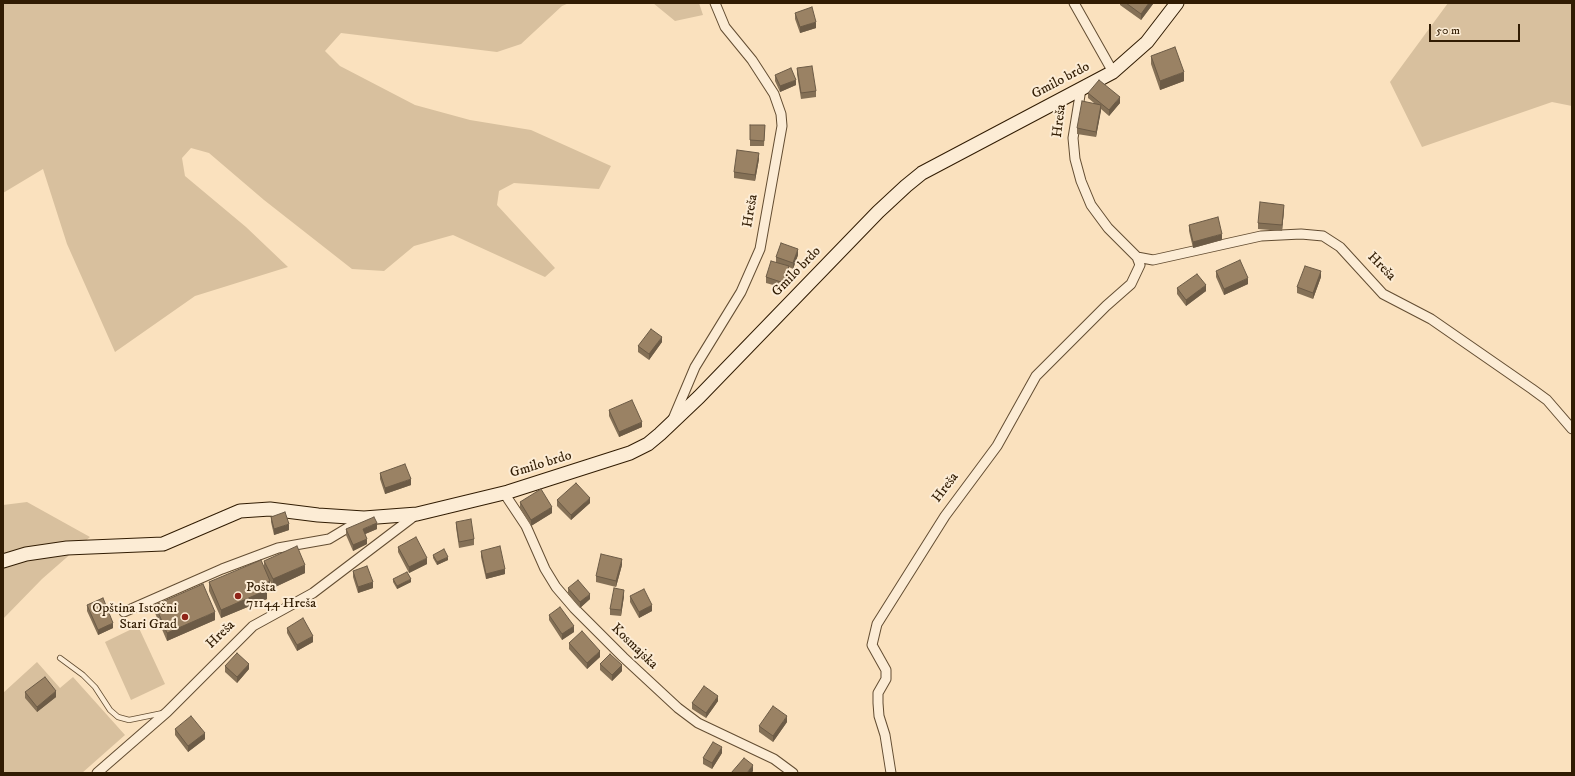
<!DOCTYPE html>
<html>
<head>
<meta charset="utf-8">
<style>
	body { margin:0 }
	#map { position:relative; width:1575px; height:776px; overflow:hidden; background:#fae1be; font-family:"IM FELL DW Pica",serif }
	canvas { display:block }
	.frame { position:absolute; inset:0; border:4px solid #311c03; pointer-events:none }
	.scale { position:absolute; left:1429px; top:24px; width:91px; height:18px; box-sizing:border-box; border:2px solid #311c03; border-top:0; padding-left:5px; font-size:12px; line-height:14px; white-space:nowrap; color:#311c03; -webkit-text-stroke:3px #fcecd5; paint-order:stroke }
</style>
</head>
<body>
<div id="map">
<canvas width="1575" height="776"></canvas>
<div class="frame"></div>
<div class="scale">50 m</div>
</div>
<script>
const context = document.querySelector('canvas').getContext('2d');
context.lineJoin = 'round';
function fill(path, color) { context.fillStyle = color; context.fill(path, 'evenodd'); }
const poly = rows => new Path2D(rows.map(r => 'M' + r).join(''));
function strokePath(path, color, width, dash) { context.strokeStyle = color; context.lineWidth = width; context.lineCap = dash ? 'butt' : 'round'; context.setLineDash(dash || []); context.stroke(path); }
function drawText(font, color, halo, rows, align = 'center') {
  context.font = font + ' "IM FELL DW Pica",serif'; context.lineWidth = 4; context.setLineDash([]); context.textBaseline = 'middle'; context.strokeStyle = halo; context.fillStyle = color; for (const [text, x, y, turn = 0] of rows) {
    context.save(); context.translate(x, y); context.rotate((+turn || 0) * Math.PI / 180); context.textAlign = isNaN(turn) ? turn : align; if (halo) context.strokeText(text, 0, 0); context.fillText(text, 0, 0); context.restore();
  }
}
fill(poly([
	[3,3,569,3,562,6,521,44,497,52,341,33,325,51,340,66,415,105,470,120,531,130,611,166,599,189,514,183,499,191,497,205,555,268,545,277,453,235,414,246,384,271,352,269,264,200,209,153,191,148,182,158,185,176,246,227,288,267,195,296,115,352,67,244,43,169,3,193],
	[653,3,699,3,703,15,675,21],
	[1448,3,1572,3,1572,106,1552,102,1422,147,1390,82],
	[27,502,90,537,42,579,3,619,3,505],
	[138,626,165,684,131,700,105,642],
	[37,662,60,688,73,677,125,735,82,773,3,773,3,693]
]), '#d8c09e');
const lane = poly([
	[60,658,83,675,95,687,110,710,118,717,129,720,163,713]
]);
const street = poly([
	[1074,3,1113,72],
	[1137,257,1153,260,1261,236,1301,234,1323,236,1340,247,1383,294,1431,319,1532,389,1547,400,1572,429],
	[673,419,695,367,741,292,760,249,782,126,781,114,774,94,752,60,725,27,715,3],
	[504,493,526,526,545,569,556,587,574,608,623,657,678,708,698,723,774,759,793,773],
	[124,612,222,569,278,548,329,539,364,518],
	[97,773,167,712,253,626,313,593,417,514],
	[891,773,885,735,879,716,878,703,878,693,886,679,886,670,872,645,877,624,945,516,997,446,1036,376,1106,306,1131,284,1140,265,1137,257,1108,228,1091,205,1081,181,1075,159,1073,138,1081,89]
]);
const secondary = poly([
	[3,561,26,554,67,548,163,544,240,511,270,509,318,515,364,518,417,514,508,492,630,453,648,444,660,434,699,397,878,212,906,186,922,173,1113,72,1147,42,1177,3]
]);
strokePath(lane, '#634d32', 6);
strokePath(street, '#634d32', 11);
strokePath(secondary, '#311c03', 15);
strokePath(lane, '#fcecd5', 4.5);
strokePath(street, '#fcecd5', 9);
strokePath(secondary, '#fcecd5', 13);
fill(poly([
	[1120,3,1153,3,1153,4,1141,20,1120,5],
	[795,13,816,28,800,33,795,19],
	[1151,56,1184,81,1160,90,1151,64],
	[797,68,816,91,816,97,801,99,797,74],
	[775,75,796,85,780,92,775,81],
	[1088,93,1120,103,1109,116,1101,109,1096,137,1077,134,1077,128,1094,103,1088,98],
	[750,125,765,125,764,146,750,146],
	[759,159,755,181,734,178,734,172],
	[1284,210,1282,231,1258,229,1258,223],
	[1189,225,1222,240,1193,248,1189,231],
	[798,255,793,269,789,267,789,272,784,288,766,283,766,277,776,262,776,257],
	[1216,271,1248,284,1224,295,1216,277],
	[1321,277,1313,299,1297,293,1297,287],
	[1177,288,1206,291,1186,306,1177,294],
	[662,342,649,360,638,352,638,346],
	[609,410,642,427,619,437,609,416],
	[380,473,411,485,385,494,380,479],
	[557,500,590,503,571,520,557,506],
	[520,502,552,513,531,526,520,508],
	[271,517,289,530,274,535,271,522],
	[456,522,474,539,474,545,459,548,456,527],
	[346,529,377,529,365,534,367,544,353,551,346,535],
	[398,547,427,564,409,573,398,552],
	[481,551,505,574,486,579,481,557],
	[433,555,448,560,437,565,433,558],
	[264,561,305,573,273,588,270,581,270,590,267,591,267,599,221,618,209,591,209,582,264,568],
	[622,565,616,587,596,582,596,576],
	[353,571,373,588,358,593,353,577],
	[393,579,411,582,397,589,393,582],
	[568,588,590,599,580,608,568,594],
	[624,596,621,616,610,615,610,609],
	[630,596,652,611,639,618,630,602],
	[87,605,113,628,98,635,87,611],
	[155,605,215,620,167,641,155,613],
	[549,615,574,632,562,640,549,620],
	[287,628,313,642,297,651,287,633],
	[569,643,600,657,587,669,569,649],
	[600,664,622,671,612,681,600,670],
	[225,666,249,669,237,683,225,672],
	[25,692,56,697,37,712,25,698],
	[718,701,706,718,692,709,692,703],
	[787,722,773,742,759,732,759,726],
	[175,729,205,739,188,752,175,735],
	[722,753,712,769,703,764,703,758]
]), '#847056');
fill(poly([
	[1149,3,1153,3,1153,4,1141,20,1141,14],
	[816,22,816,28,800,33,800,27],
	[1184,72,1184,81,1160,90,1160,81],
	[796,80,796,85,780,92,780,86],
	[1120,97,1120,103,1109,116,1109,110],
	[1101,105,1101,111,1096,137,1096,132],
	[759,153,759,159,755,181,755,175],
	[1284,205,1284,210,1282,231,1282,225],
	[1222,234,1222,240,1193,248,1193,242],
	[798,249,798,255,793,269,793,263],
	[789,266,789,272,784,288,784,283],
	[1321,271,1321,277,1313,299,1313,293],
	[1248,278,1248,284,1224,295,1224,289],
	[1206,285,1206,291,1186,306,1186,300],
	[662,337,662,342,649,360,649,354],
	[642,422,642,427,619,437,619,432],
	[411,479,411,485,385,494,385,488],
	[590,498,590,503,571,520,571,515],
	[552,507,552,513,531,526,531,520],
	[377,523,377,529,363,535,363,529],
	[289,524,289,530,274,535,274,529],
	[367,539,367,544,353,551,353,545],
	[448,557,448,560,437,565,437,562],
	[427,558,427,564,409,573,409,567],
	[622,559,622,565,616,587,616,581],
	[305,565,305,573,273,588,273,579],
	[505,569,505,574,486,579,486,574],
	[411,579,411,582,397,589,397,586],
	[270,581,270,590,267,591,267,599,221,618,221,610,264,584],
	[373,582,373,588,358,593,358,587],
	[624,590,624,596,621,616,621,610],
	[590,594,590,599,580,608,580,602],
	[652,605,652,611,639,618,639,612],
	[215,612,215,620,167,641,167,633],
	[113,623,113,628,98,635,98,630],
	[574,626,574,632,562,640,562,634],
	[313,636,313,642,297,651,297,645],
	[600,651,600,657,587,669,587,663],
	[249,664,249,669,237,683,237,677],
	[622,665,622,671,612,681,612,675],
	[56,691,56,697,37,712,37,707],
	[718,696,718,701,706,718,706,713],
	[787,716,787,722,773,742,773,736],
	[205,733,205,739,188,752,188,746],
	[722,747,722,753,712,769,712,763],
	[753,765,753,771,752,773,747,773]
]), '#6c5b46');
const building = poly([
	[1126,3,1149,3,1141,14,1126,3],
	[812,7,816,22,800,27,795,13,812,7],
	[1175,47,1184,72,1160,81,1151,56,1175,47],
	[812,66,816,91,801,93,797,68,812,66],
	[791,68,796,80,780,86,775,75,791,68],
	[1099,80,1120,97,1109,110,1088,93,1099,80],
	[1082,101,1101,105,1096,132,1077,128,1082,101],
	[750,125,765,125,764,141,750,140,750,125],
	[737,150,759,153,755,175,734,172,737,150],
	[1260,202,1284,205,1282,225,1258,223,1260,202],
	[1218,217,1222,234,1193,242,1189,225,1218,217],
	[781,243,798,249,793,263,776,257,781,243],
	[1240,260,1248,278,1224,289,1216,271,1240,260],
	[771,261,789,266,784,283,766,277,771,261],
	[1305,266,1321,271,1313,293,1297,287,1305,266],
	[1197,274,1206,285,1186,300,1177,288,1197,274],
	[651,329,662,337,649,354,638,346,651,329],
	[632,400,642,422,619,432,609,410,632,400],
	[405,464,411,479,385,488,380,473,405,464],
	[576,483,590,498,571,515,557,500,576,483],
	[541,489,552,507,531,520,520,502,541,489],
	[285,512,289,524,274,529,271,517,285,512],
	[374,517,377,523,363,529,367,539,353,545,346,529,374,517],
	[471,519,474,539,459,542,456,522,471,519],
	[416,537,427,558,409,567,398,547,416,537],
	[297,546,305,565,273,579,264,561,297,546],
	[500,546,505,569,486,574,481,551,500,546],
	[444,549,448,557,437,562,433,555,444,549],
	[601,554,622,559,616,581,596,576,601,554],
	[261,560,270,581,264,584,267,590,221,610,209,582,261,560],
	[367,566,373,582,358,587,353,571,367,566],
	[407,572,411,579,397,586,393,579,407,572],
	[578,580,590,594,580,602,568,588,578,580],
	[203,584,215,612,167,633,155,605,203,584],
	[614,588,624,590,621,610,610,609,614,588],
	[644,589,652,605,639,612,630,596,644,589],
	[103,598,113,623,98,630,87,605,103,598],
	[560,607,574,626,562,634,549,615,560,607],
	[303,618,313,636,297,645,287,628,303,618],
	[582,631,600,651,587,663,569,643,582,631],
	[237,653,249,664,237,677,225,666,237,653],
	[610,654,622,665,612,675,600,664,610,654],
	[45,677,56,691,37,707,25,692,45,677],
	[704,686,718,696,706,713,692,703,704,686],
	[773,706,787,716,773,736,759,726,773,706],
	[191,716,205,733,188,746,175,729,191,716],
	[713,742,722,747,712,763,703,758,713,742],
	[744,758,753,765,747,773,731,773,744,758]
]);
fill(building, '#9a8264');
strokePath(building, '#6c5b46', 1);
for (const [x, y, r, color] of [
	[238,596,4,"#8f2418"],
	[185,617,4,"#8f2418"]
]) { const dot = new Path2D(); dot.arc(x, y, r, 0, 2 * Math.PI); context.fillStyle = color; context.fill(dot); strokePath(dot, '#fcecd5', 1.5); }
drawText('14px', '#311c03', '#fcecd5', [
	["Gmilo brdo",1061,81,-28],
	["Hreša",1060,121,-83],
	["Hreša",751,211,-80],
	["Hreša",1381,267,45],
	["Gmilo brdo",797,272,-46],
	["Gmilo brdo",541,465,-17],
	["Hreša",946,488,-53],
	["Hreša",221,635,-44],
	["Kosmajska",634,647,44]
]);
drawText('14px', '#311c03', '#fcecd5', [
	["Pošta",246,588],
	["71144 Hreša",246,604],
	["Opština Istočni",177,609,"right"],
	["Stari Grad",177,625,"right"]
], 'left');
</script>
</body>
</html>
